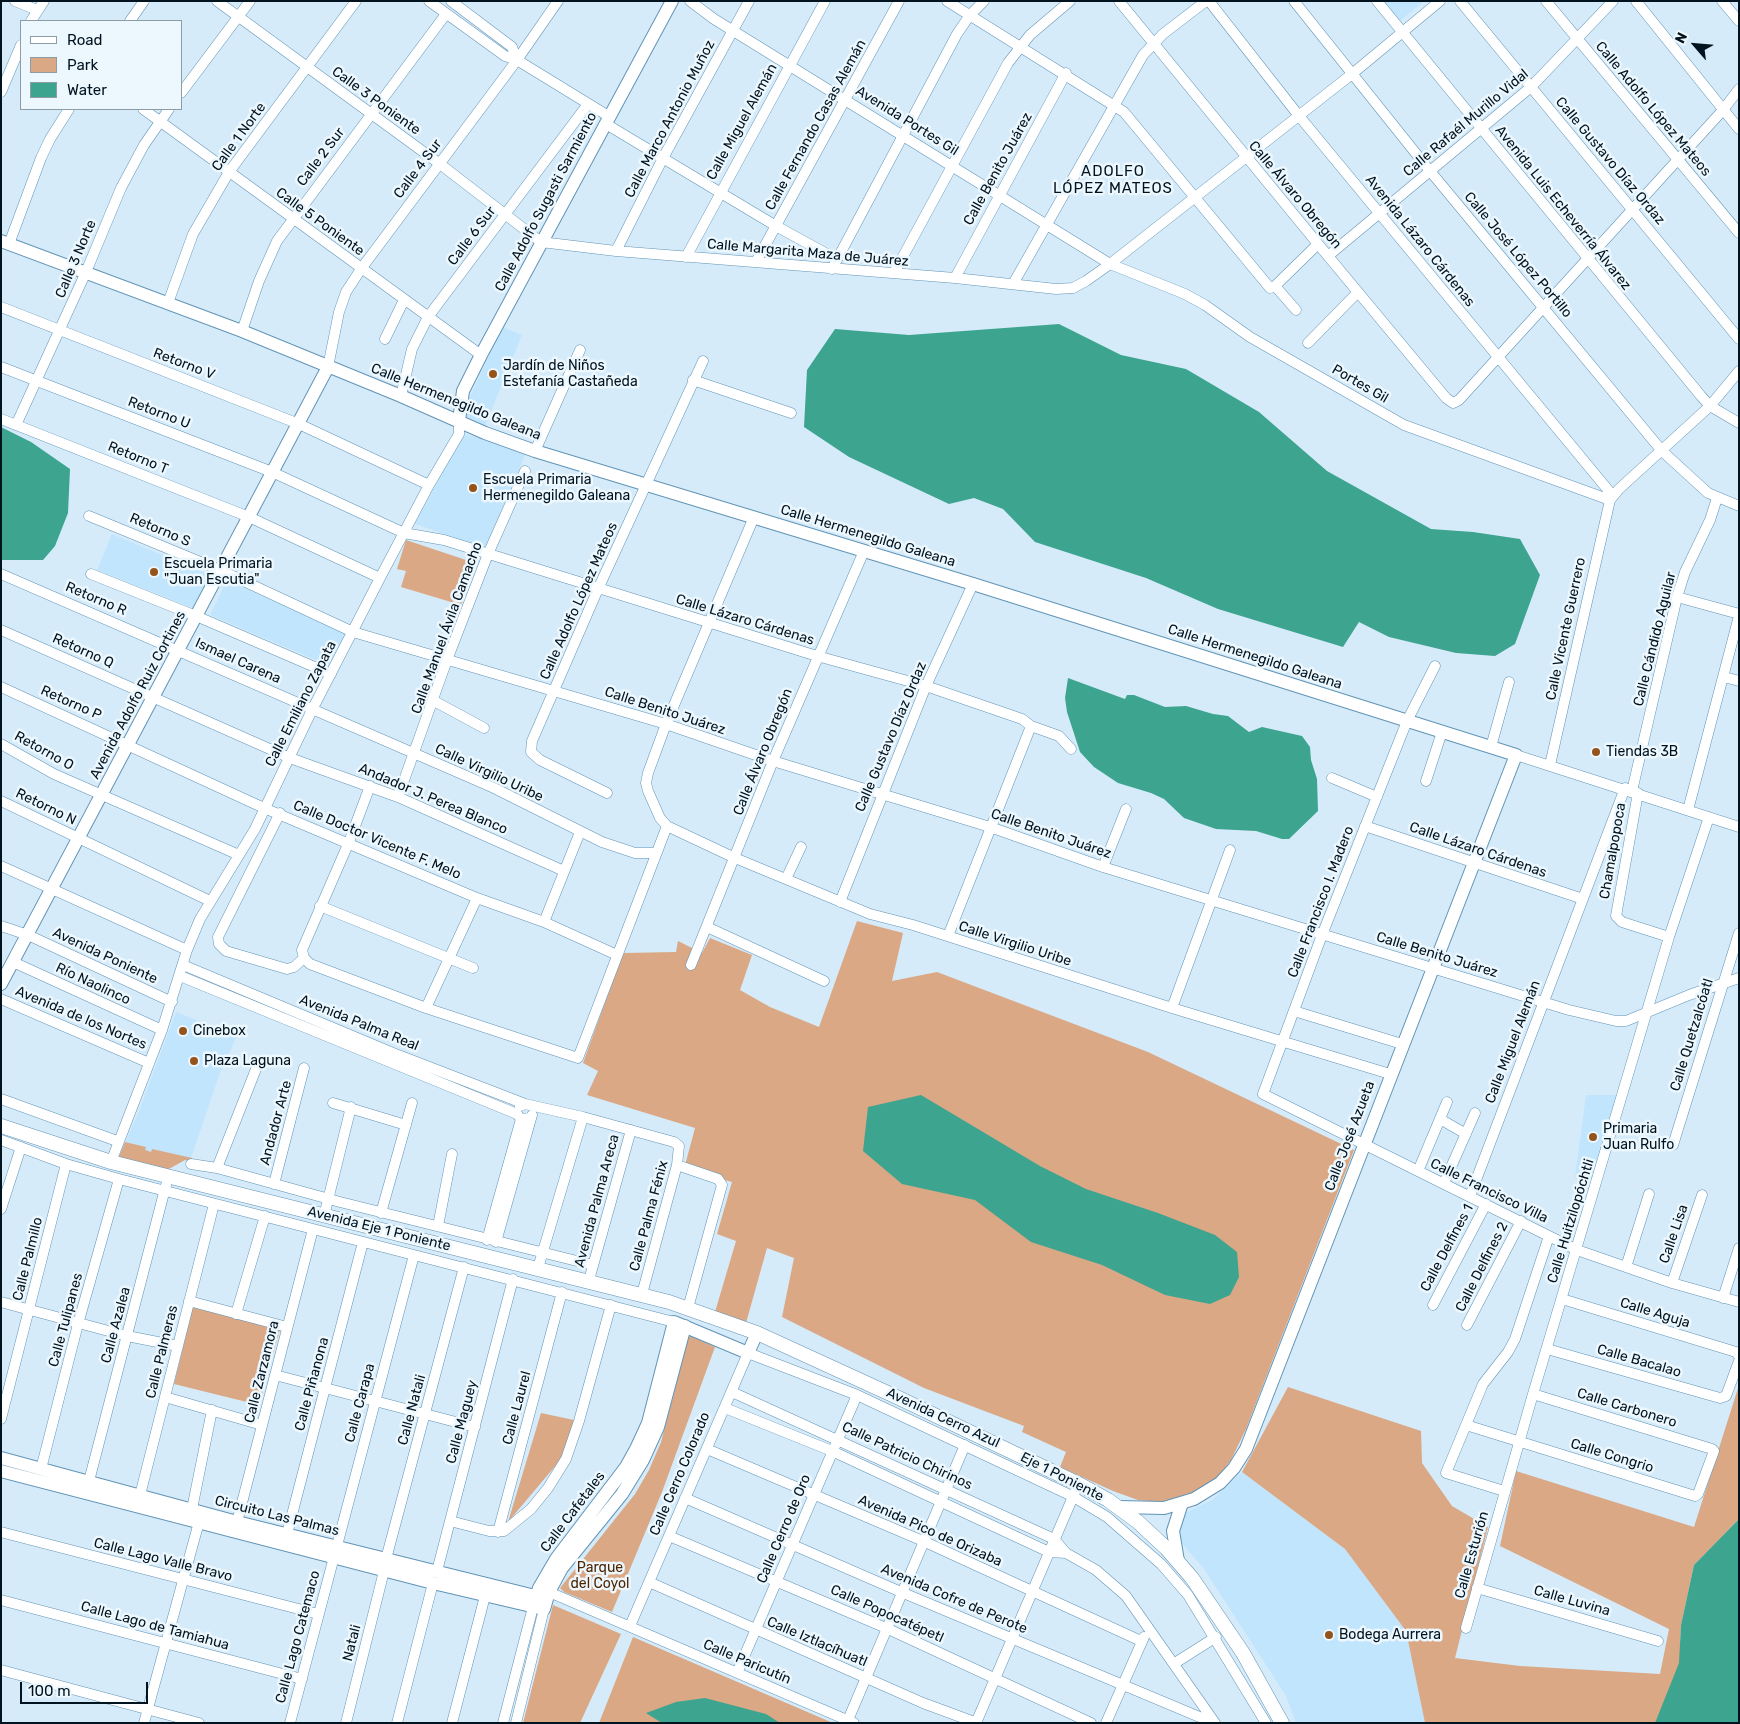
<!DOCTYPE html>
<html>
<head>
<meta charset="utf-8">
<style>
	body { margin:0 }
	#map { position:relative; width:1740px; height:1724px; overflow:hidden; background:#d6ebfa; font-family:Rubik,sans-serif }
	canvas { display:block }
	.frame { position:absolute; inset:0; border:2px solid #01131f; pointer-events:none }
	.legend { position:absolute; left:20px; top:20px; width:162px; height:90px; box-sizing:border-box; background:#ecf7fe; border:1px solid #8e9ca5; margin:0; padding:6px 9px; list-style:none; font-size:15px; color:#01131f }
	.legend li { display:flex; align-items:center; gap:10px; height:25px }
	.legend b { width:25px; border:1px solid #8e9ca5 }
	.north { position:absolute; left:1670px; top:20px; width:50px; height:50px; -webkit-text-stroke:4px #ecf7fe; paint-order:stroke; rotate:297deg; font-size:14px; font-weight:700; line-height:20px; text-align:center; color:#01131f }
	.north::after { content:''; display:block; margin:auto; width:18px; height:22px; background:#01131f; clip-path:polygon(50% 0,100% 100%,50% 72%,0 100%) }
	.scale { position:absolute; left:20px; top:1682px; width:128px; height:22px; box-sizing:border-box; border:2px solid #01131f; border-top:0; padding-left:6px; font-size:15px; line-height:18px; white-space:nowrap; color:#01131f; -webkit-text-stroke:4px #ecf7fe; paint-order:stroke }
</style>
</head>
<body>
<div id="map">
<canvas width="1740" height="1724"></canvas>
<div class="frame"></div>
<ul class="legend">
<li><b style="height:6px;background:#fff"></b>Road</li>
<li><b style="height:14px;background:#daa884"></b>Park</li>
<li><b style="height:14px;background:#3da48f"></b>Water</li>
</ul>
<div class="north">N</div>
<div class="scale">100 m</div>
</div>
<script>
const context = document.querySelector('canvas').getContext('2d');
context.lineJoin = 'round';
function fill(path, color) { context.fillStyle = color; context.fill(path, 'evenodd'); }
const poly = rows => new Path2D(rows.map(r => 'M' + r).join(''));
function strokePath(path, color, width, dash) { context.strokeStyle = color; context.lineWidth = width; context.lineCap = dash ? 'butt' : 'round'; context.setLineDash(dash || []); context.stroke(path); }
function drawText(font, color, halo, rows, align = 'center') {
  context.font = font + ' Rubik,sans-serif'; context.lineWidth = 5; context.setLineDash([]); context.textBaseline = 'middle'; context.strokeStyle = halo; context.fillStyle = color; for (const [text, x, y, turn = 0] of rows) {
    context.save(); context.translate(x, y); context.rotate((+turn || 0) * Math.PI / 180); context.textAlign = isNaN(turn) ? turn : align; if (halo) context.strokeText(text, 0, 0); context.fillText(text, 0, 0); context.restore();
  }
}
fill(poly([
	[1384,1,1424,1,1400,21],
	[502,327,522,335,485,426,462,414],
	[463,434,527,451,485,548,415,524],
	[112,534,210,575,193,608,97,570],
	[227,580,346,634,330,666,210,615],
	[176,1012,237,1036,220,1073,190,1161,185,1160,167,1170,119,1157,139,1111],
	[1586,1095,1617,1095,1592,1178,1575,1178],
	[1242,1472,1345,1549,1406,1631,1425,1723,1296,1723,1286,1696,1235,1617,1204,1569,1179,1540,1177,1522,1183,1514,1212,1500]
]), '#c1e5fd');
fill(poly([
	[406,540,475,563,461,605,401,587,406,571,397,569],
	[857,921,903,933,892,981,937,972,1148,1052,1354,1150,1246,1429,1231,1460,1216,1480,1200,1491,1179,1499,1159,1502,1138,1500,1113,1491,1060,1467,1066,1452,1022,1432,1024,1426,924,1388,782,1317,794,1258,767,1248,746,1323,715,1312,736,1241,717,1234,732,1182,684,1169,695,1128,587,1095,598,1071,583,1063,623,953,676,952,678,941,702,953,710,938,752,955,740,990,770,1007,819,1027],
	[125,1142,146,1147,145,1150,151,1152,152,1149,192,1158,190,1161,185,1160,167,1170,119,1157],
	[193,1306,280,1329,259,1405,174,1384],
	[689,1335,715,1347,662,1492,612,1612,564,1592,560,1588,635,1494,649,1470,661,1442],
	[1739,1385,1739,1519,1694,1565,1681,1625,1680,1646,1739,1723,1425,1723,1406,1631,1345,1549,1242,1472,1288,1387,1421,1431,1422,1463,1452,1506,1488,1527,1455,1658,1520,1666,1660,1674,1669,1629,1500,1546,1516,1471,1694,1527],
	[541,1413,574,1420,562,1458,508,1522],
	[553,1605,621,1634,580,1723,523,1723],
	[633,1637,833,1723,599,1723]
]), '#daa884');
fill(poly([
	[1059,324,1121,355,1186,369,1259,412,1327,471,1431,529,1473,532,1520,539,1540,575,1515,644,1495,656,1456,653,1389,637,1359,622,1343,647,1218,609,1146,578,1035,542,1003,509,974,498,949,504,849,457,804,427,807,370,835,329,909,335],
	[1,427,31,442,70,469,68,513,55,546,43,560,1,560],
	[1068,678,1125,699,1127,695,1134,695,1165,707,1186,706,1213,714,1228,716,1249,732,1262,727,1302,736,1310,747,1311,760,1317,779,1318,811,1289,839,1282,839,1256,831,1216,829,1184,818,1164,799,1151,793,1118,783,1094,767,1080,752,1067,712,1065,698],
	[921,1095,1040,1166,1086,1189,1158,1213,1215,1235,1237,1252,1239,1277,1230,1295,1210,1304,1165,1295,1102,1265,1031,1242,975,1200,902,1184,863,1151,868,1107],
	[1739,1519,1739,1723,1655,1723,1679,1663,1681,1625,1694,1565],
	[705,1698,766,1714,780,1723,662,1723,646,1713,676,1702]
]), '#3da48f');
const minor = poly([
	[15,1,37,10],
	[217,1,440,164,541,242,616,251,955,278,1056,289,1073,288,1086,281,1110,264,1352,74,1440,1],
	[429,1,505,56,517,60,610,117],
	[451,1,512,47,517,60],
	[690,1,714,19,1110,264,1185,294,1205,305,1250,337,1404,425,1610,500],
	[947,1,1124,112,1270,288,1275,286,1318,244],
	[1119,1,1318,244,1446,398,1453,403,1459,400,1723,110,1739,89],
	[1209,1,1299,116,1613,496],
	[1294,1,1430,171,1662,451,1708,493,1739,506],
	[1377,1,1701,396,1710,406,1739,423],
	[1460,1,1739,339],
	[1546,1,1739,233],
	[1636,1,1739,129],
	[1722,1,1739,21],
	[31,21,44,1],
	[130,21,144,1],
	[1,92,21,45],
	[181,93,250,1],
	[143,109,481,355],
	[606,124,776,226,836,259],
	[9,244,41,158,50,139,69,109],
	[616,251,663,158,749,1],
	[1328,256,1531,87,1613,1],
	[686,257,825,1],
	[756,262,899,1],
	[832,269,957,34,970,15,984,1],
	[894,273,1008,63,1030,35,1070,1],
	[955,278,1066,73],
	[1013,284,1143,55,1163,34,1206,1],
	[1275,286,1296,310],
	[168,303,193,234,229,172,356,1],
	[1,307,299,424,429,485],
	[242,331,259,281,277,241,446,14],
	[385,339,404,300],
	[1308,343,1358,292],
	[1,367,272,472,404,533,444,540,817,656,926,686,1022,719,1031,726,1059,736,1071,749],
	[328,367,339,312,346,292,361,269,517,60,558,1],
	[693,380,791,413],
	[401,396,412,349,428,317,588,104],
	[1,419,249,517,380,578],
	[16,425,86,272,121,188,144,145,169,109],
	[535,451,580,350],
	[89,516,220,570,353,632,666,724,773,761,990,827,1103,867,1569,1010,1616,1021,1626,1021,1689,995,1739,978],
	[754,517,666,724,648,773,646,783,648,791,660,818,667,826,735,858,870,914,913,925,1172,1008,1390,1074],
	[1,574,494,788,602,842,635,853,656,853],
	[91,574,196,616,331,674],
	[1677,597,1739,614],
	[1,630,290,758,398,797,564,871],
	[1435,666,1407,721,1322,935,1263,1094,1577,1250,1672,1283,1739,1302],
	[1724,677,1739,681],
	[1,687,264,808,477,898,544,922,617,955],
	[434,701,484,728],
	[1,744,54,774,239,855],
	[1491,747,1509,682],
	[1516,755,1739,827],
	[1550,765,1610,500,1619,489,1710,406,1739,371],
	[1332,778,1377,797],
	[1426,781,1442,732],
	[1632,791,1677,597,1685,572,1710,520,1717,498],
	[607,793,540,760,531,752,532,741,598,589,703,361],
	[1638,793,1616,916,1622,922,1669,937],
	[398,797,447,660,488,554,525,471],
	[1,801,210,901],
	[1688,810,1739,616],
	[280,813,218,937,219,944,226,951,287,969,294,967,304,958],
	[1365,826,1583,899],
	[1,866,187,950],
	[1103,867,1126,809],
	[786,879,801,847],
	[840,902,926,686,973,584],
	[320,906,473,968],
	[544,922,580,832],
	[1,926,28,935,172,1002],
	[707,927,824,981],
	[948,936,1031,726],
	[304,958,310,964,426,1008,578,1058,667,826],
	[304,958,302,950,349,842,370,786],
	[13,962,162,1030],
	[183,965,398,1055,525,1104],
	[691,965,773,761,864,551],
	[180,976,517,1114,521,1119,530,1118],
	[1,999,149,1063],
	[426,1008,477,898],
	[1172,1008,1230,850],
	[1294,1011,1402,1044],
	[1,1099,117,1141],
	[333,1103,406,1125],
	[520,1106,525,1104,583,1117,674,1142,679,1146,677,1165,642,1294],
	[1440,1119,1466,1134],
	[1,1140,66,1164,119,1179,674,1322],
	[1673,1145,1739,933],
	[111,1162,162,1030,187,950,200,919,255,829,312,710,380,578,429,485,459,434,459,421],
	[191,1164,217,1168,340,1202,593,1265],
	[677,1165,718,1179,722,1185,688,1308],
	[217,1168,256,1069],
	[1418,1171,1447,1102],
	[1444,1183,1475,1113],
	[274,1184,304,1068],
	[1470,1196,1625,788],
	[1,1209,21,1147],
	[381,1213,412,1103],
	[324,1216,351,1107],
	[438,1226,452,1154],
	[487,1240,521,1119],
	[496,1242,532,1115],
	[1626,1267,1649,1194],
	[538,1268,583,1117],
	[589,1280,631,1130],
	[1672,1283,1702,1195],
	[1723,1298,1739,1248],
	[1562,1299,1736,1352,1739,1356],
	[189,1301,287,1327],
	[1,1302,127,1336,178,1346],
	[1433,1305,1486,1204],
	[236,1314,265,1216],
	[1467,1325,1521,1221],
	[1547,1349,1720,1398,1726,1396,1739,1361],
	[275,1375,475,1427],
	[732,1392,1054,1539,1066,1553,1096,1570,1126,1596,1215,1723],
	[165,1397,262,1425],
	[725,1408,832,1451,1049,1552,1066,1553],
	[1,1419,66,1164],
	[1466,1425,1695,1496,1698,1494,1714,1451,1712,1449,1533,1394],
	[707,1449,923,1541,1141,1641],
	[41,1469,78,1324,119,1179],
	[89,1481,166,1185],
	[1504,1491,1446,1473,1483,1384,1508,1352,1515,1339,1549,1236],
	[685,1498,901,1592,1214,1723],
	[138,1503,214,1204],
	[192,1509,212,1410],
	[450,1521,489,1531,504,1531,531,1509,548,1488,566,1459,579,1421,611,1305],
	[237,1522,313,1229],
	[1,1532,318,1614],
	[498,1532,562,1292],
	[287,1534,363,1242],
	[669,1536,886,1628,1091,1723],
	[386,1559,464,1267],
	[437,1571,513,1279],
	[649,1582,923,1703,977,1723],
	[1477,1588,1658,1641],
	[542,1589,854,1723],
	[1,1600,302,1679],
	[630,1626,748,1353,857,1395,1072,1496,1107,1517,1161,1564,1188,1595,1266,1723],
	[1466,1628,1533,1394,1669,937,1709,817],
	[1175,1663,1216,1637],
	[1,1670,199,1723],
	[737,1673,857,1395],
	[848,1720,965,1445],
	[144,1723,199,1522],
	[290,1723,414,1255],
	[346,1723,384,1571],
	[397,1723,433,1583],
	[452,1723,485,1596],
	[503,1723,533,1607],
	[516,1723,544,1609],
	[976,1723,1075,1492],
	[1106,1723,1144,1637]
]);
const tertiary = poly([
	[1,241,242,331,401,396,485,433,535,451,973,584,1516,755,1246,1449,1234,1468,1220,1483,1194,1499,1164,1508,1119,1507],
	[459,421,463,391,481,355,672,1],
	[1,984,328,367],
	[1,1458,237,1522,547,1599],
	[1,1471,433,1583,544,1609,549,1592,562,1568,622,1494,643,1460,658,1427,685,1326],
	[1178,1561,1173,1531,1182,1503],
	[534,1604,539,1588,556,1559,626,1467,636,1449,648,1423,674,1322,748,1353,757,1333]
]);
const secondary = poly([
	[1,1126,111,1162,669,1302,757,1333,901,1399,1081,1485,1108,1500,1138,1522,1166,1548,1192,1578,1243,1653,1282,1723]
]);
strokePath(minor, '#6194b6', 11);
strokePath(tertiary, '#6194b6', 14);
strokePath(secondary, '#6194b6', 15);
strokePath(minor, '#fff', 10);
strokePath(tertiary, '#fff', 12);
strokePath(secondary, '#fff', 14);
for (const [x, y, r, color] of [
	[493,374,5,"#93531b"],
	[473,488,5,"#93531b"],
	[154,572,5,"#93531b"],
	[1596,752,5,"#93531b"],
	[183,1031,5,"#93531b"],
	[194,1061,5,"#93531b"],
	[1593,1137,5,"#93531b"],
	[1329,1635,5,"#93531b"]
]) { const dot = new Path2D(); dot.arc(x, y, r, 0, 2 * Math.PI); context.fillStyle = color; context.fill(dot); strokePath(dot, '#ecf7fe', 2); }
drawText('14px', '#01131f', '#ecf7fe', [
	["Calle 3 Poniente",376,101,36],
	["Calle Adolfo López Mateos",1653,109,50],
	["Calle Marco Antonio Muñoz",670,119,-62],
	["Avenida Portes Gil",907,121,32],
	["Calle Miguel Alemán",742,122,-61],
	["Calle Rafaél Murillo Vidal",1466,123,-40],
	["Calle Fernando Casas Alemán",816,125,-61],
	["Calle 1 Norte",239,137,-54],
	["Calle 2 Sur",321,157,-53],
	["Calle Gustavo Díaz Ordaz",1610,161,50],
	["Calle 4 Sur",418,169,-53],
	["Calle Benito Juárez",998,169,-61],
	["Calle Álvaro Obregón",1295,195,50],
	["Calle Adolfo Sugasti Sarmiento",546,202,-62],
	["Avenida Luis Echeverría Álvarez",1563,208,51],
	["Calle 5 Poniente",320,222,36],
	["Calle 6 Sur",472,236,-53],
	["Avenida Lázaro Cárdenas",1420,241,51],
	["Calle Margarita Maza de Juárez",808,253,5],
	["Calle José López Portillo",1518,255,50],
	["Calle 3 Norte",76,259,-67],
	["Retorno V",184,364,21],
	["Portes Gil",1360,384,30],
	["Calle Hermenegildo Galeana",456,402,22],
	["Retorno U",159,413,21],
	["Retorno T",138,458,22],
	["Retorno S",160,530,23],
	["Calle Hermenegildo Galeana",868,536,17],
	["Retorno R",96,599,23],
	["Calle Adolfo López Mateos",579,601,-66],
	["Calle Lázaro Cárdenas",745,620,17],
	["Calle Manuel Ávila Camacho",447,628,-70],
	["Calle Vicente Guerrero",1566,629,-78],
	["Calle Cándido Aguilar",1655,639,-76],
	["Retorno Q",83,651,24],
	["Calle Hermenegildo Galeana",1255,657,18],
	["Ismael Carena",238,661,24],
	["Avenida Adolfo Ruiz Cortines",138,695,-62],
	["Retorno P",71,703,24],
	["Calle Emiliano Zapata",301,704,-63],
	["Calle Benito Juárez",665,711,18],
	["Calle Gustavo Díaz Ordaz",891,737,-67],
	["Retorno O",44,751,29],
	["Calle Álvaro Obregón",763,752,-68],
	["Calle Virgilio Uribe",489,773,25],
	["Andador J. Perea Blanco",433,799,23],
	["Retorno N",46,807,26],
	["Calle Benito Juárez",1051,834,19],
	["Calle Doctor Vicente F. Melo",377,840,23],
	["Calle Lázaro Cárdenas",1478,850,19],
	["Chamalpopoca",1613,851,-80],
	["Calle Francisco I. Madero",1321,902,-69],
	["Calle Virgilio Uribe",1015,944,18],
	["Calle Benito Juárez",1437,955,17],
	["Avenida Poniente",105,956,25],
	["Río Naolinco",93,984,25],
	["Avenida de los Nortes",81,1018,23],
	["Avenida Palma Real",359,1023,22],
	["Calle Quetzalcóatl",1692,1035,-73],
	["Calle Miguel Alemán",1513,1042,-69],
	["Andador Arte",276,1123,-75],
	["Calle José Azueta",1350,1136,-69],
	["Calle Francisco Villa",1489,1191,26],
	["Avenida Palma Areca",597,1201,-75],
	["Calle Palma Fénix",649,1216,-75],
	["Calle Huitzilopóchtli",1571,1221,-73],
	["Avenida Eje 1 Poniente",379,1229,14],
	["Calle Lisa",1674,1234,-71],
	["Calle Delfines 1",1447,1248,-62],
	["Calle Palmillo",28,1259,-76],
	["Calle Delfines 2",1482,1267,-63],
	["Calle Aguja",1655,1313,17],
	["Calle Tulipanes",66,1320,-75],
	["Calle Azalea",116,1325,-75],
	["Calle Palmeras",162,1352,-76],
	["Calle Bacalao",1639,1361,16],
	["Calle Zarzamora",262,1372,-76],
	["Calle Piñanona",312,1384,-75],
	["Calle Carapa",360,1403,-75],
	["Calle Laurel",517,1408,-75],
	["Calle Carbonero",1627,1408,17],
	["Calle Natali",412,1410,-75],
	["Avenida Cerro Azul",943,1418,25],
	["Calle Maguey",462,1422,-75],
	["Calle Patricio Chirinos",907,1456,25],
	["Calle Congrio",1612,1456,17],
	["Calle Cerro Colorado",680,1474,-67],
	["Eje 1 Poniente",1062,1477,27],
	["Calle Cafetales",573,1512,-53],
	["Circuito Las Palmas",277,1516,14],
	["Calle Cerro de Oro",784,1529,-67],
	["Avenida Pico de Orizaba",930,1531,24],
	["Calle Esturión",1472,1555,-74],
	["Calle Lago Valle Bravo",163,1560,14],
	["Avenida Cofre de Perote",954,1599,23],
	["Calle Luvina",1572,1601,16],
	["Calle Popocatépetl",887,1614,24],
	["Calle Lago de Tamiahua",155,1626,15],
	["Calle Lago Catemaco",298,1637,-75],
	["Calle Iztlacíhuatl",817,1642,23],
	["Natali",352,1643,-76],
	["Calle Paricutín",747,1662,23]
]);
drawText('14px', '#01131f', '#ecf7fe', [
	["Jardín de Niños",503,366],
	["Estefanía Castañeda",503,382],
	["Escuela Primaria",483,480],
	["Hermenegildo Galeana",483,496],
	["Escuela Primaria",164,564],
	["\"Juan Escutia\"",164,580],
	["Tiendas 3B",1606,752],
	["Cinebox",193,1031],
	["Plaza Laguna",204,1061],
	["Primaria",1603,1129],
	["Juan Rulfo",1603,1145],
	["Bodega Aurrera",1339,1635]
], 'left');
drawText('14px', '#4e2500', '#ecf7fe', [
	["Parque",600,1568],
	["del Coyol",600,1584]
]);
context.letterSpacing = '1px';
drawText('15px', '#01131f', '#ecf7fe', [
	["ADOLFO",1113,172],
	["LÓPEZ MATEOS",1113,189]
]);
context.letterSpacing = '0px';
</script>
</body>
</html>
